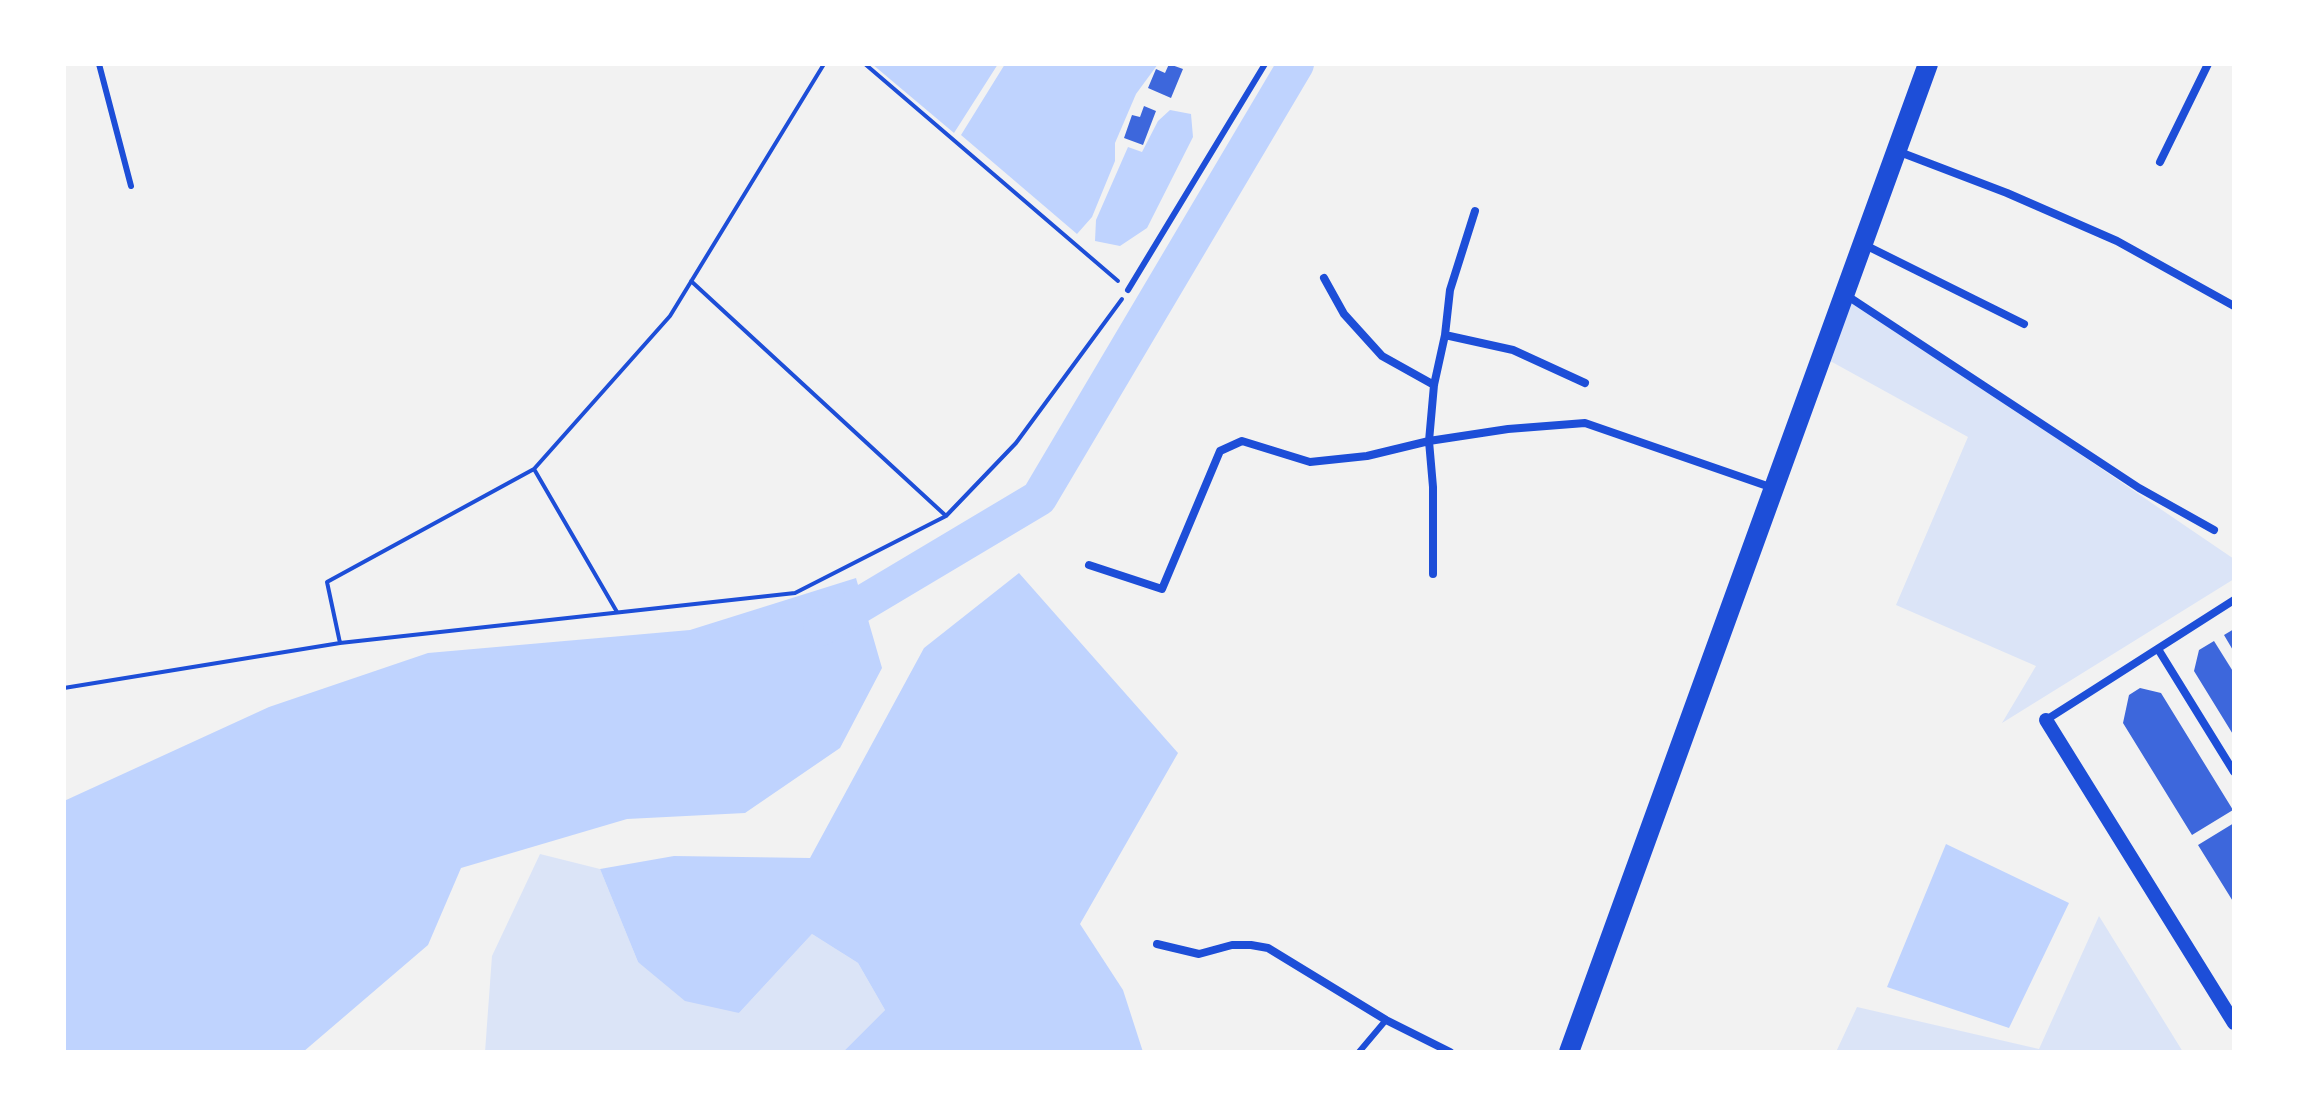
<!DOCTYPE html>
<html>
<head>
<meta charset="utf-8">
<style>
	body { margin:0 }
	#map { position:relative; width:2298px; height:1116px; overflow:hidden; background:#f2f2f2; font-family:Barlow,sans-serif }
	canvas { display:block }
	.frame { position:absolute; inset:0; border:66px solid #fff; pointer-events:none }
</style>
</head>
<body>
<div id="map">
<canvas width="2298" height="1116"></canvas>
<div class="frame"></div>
</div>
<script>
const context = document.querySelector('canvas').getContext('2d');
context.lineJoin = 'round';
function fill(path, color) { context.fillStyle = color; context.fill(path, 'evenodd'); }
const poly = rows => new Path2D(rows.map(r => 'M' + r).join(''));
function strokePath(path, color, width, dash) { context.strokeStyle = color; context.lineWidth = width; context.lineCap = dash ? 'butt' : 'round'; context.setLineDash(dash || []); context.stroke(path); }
fill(poly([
	[1846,295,2234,559,2234,579,2002,723,2036,666,1896,605,1968,437,1823,357],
	[540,854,600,869,638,962,739,1013,812,934,858,963,885,1010,843,1052,485,1052,492,956],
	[2099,916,2183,1052,1836,1052,1857,1007,2039,1049]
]), '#dbe4f7');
fill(poly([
	[872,64,998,64,954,133],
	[1005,64,1158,64,1136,94,1115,143,1115,161,1092,217,1077,234,961,135],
	[1170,110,1191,114,1193,137,1147,228,1120,246,1095,241,1096,220,1128,147,1142,152,1158,121],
	[1019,573,1178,753,1080,924,1123,990,1143,1052,843,1052,885,1010,858,963,812,934,739,1013,685,1001,638,962,600,869,674,856,810,858,924,648],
	[856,578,882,668,840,748,745,813,627,819,461,868,428,945,303,1052,64,1052,64,801,269,707,428,653,690,630],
	[1946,844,2069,903,2009,1028,1887,987]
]), '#bfd3fe');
strokePath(poly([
	[821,628,1039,498,1296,64]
]), '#bfd3fe', 36);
fill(poly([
	[1169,64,1183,69,1171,98,1148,88,1156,69,1165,73],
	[1144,106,1156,111,1143,145,1124,138,1132,115,1140,117],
	[2234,629,2234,652,2224,635],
	[2214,641,2234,673,2234,736,2194,671,2199,650],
	[2140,688,2161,693,2233,810,2192,835,2123,723,2129,695],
	[2234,823,2234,903,2198,845]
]), '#3d67dc');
strokePath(poly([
	[865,64,1118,281],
	[691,281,945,515],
	[534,469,617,612],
	[340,643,327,582,534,469,670,316,824,64],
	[64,688,340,643,795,593,946,516,1016,443,1122,299]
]), '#1d4ed8', 4);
strokePath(poly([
	[99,64,131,186],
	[1128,290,1265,64],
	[1359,1052,1386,1020]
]), '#1d4ed8', 6);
strokePath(poly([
	[1897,151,2007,193,2117,241,2234,306],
	[2160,162,2208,64],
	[1863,244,2024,324],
	[1324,278,1344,314,1382,356,1434,385],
	[1846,295,2139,488,2214,530],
	[1445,335,1450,290,1475,211],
	[1089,565,1162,589,1220,451,1242,441,1310,462,1367,456,1429,441,1508,429,1585,423,1773,488],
	[1433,574,1433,487,1429,441,1434,385,1445,335,1513,350,1585,383],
	[2158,649,2234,772],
	[2046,720,2234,600],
	[1157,944,1199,954,1232,945,1251,945,1268,948,1386,1020,1450,1052]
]), '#1d4ed8', 8);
strokePath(poly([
	[2046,720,2234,1023]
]), '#1d4ed8', 14);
strokePath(poly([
	[1569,1052,1928,64]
]), '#1d4ed8', 20);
</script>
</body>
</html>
